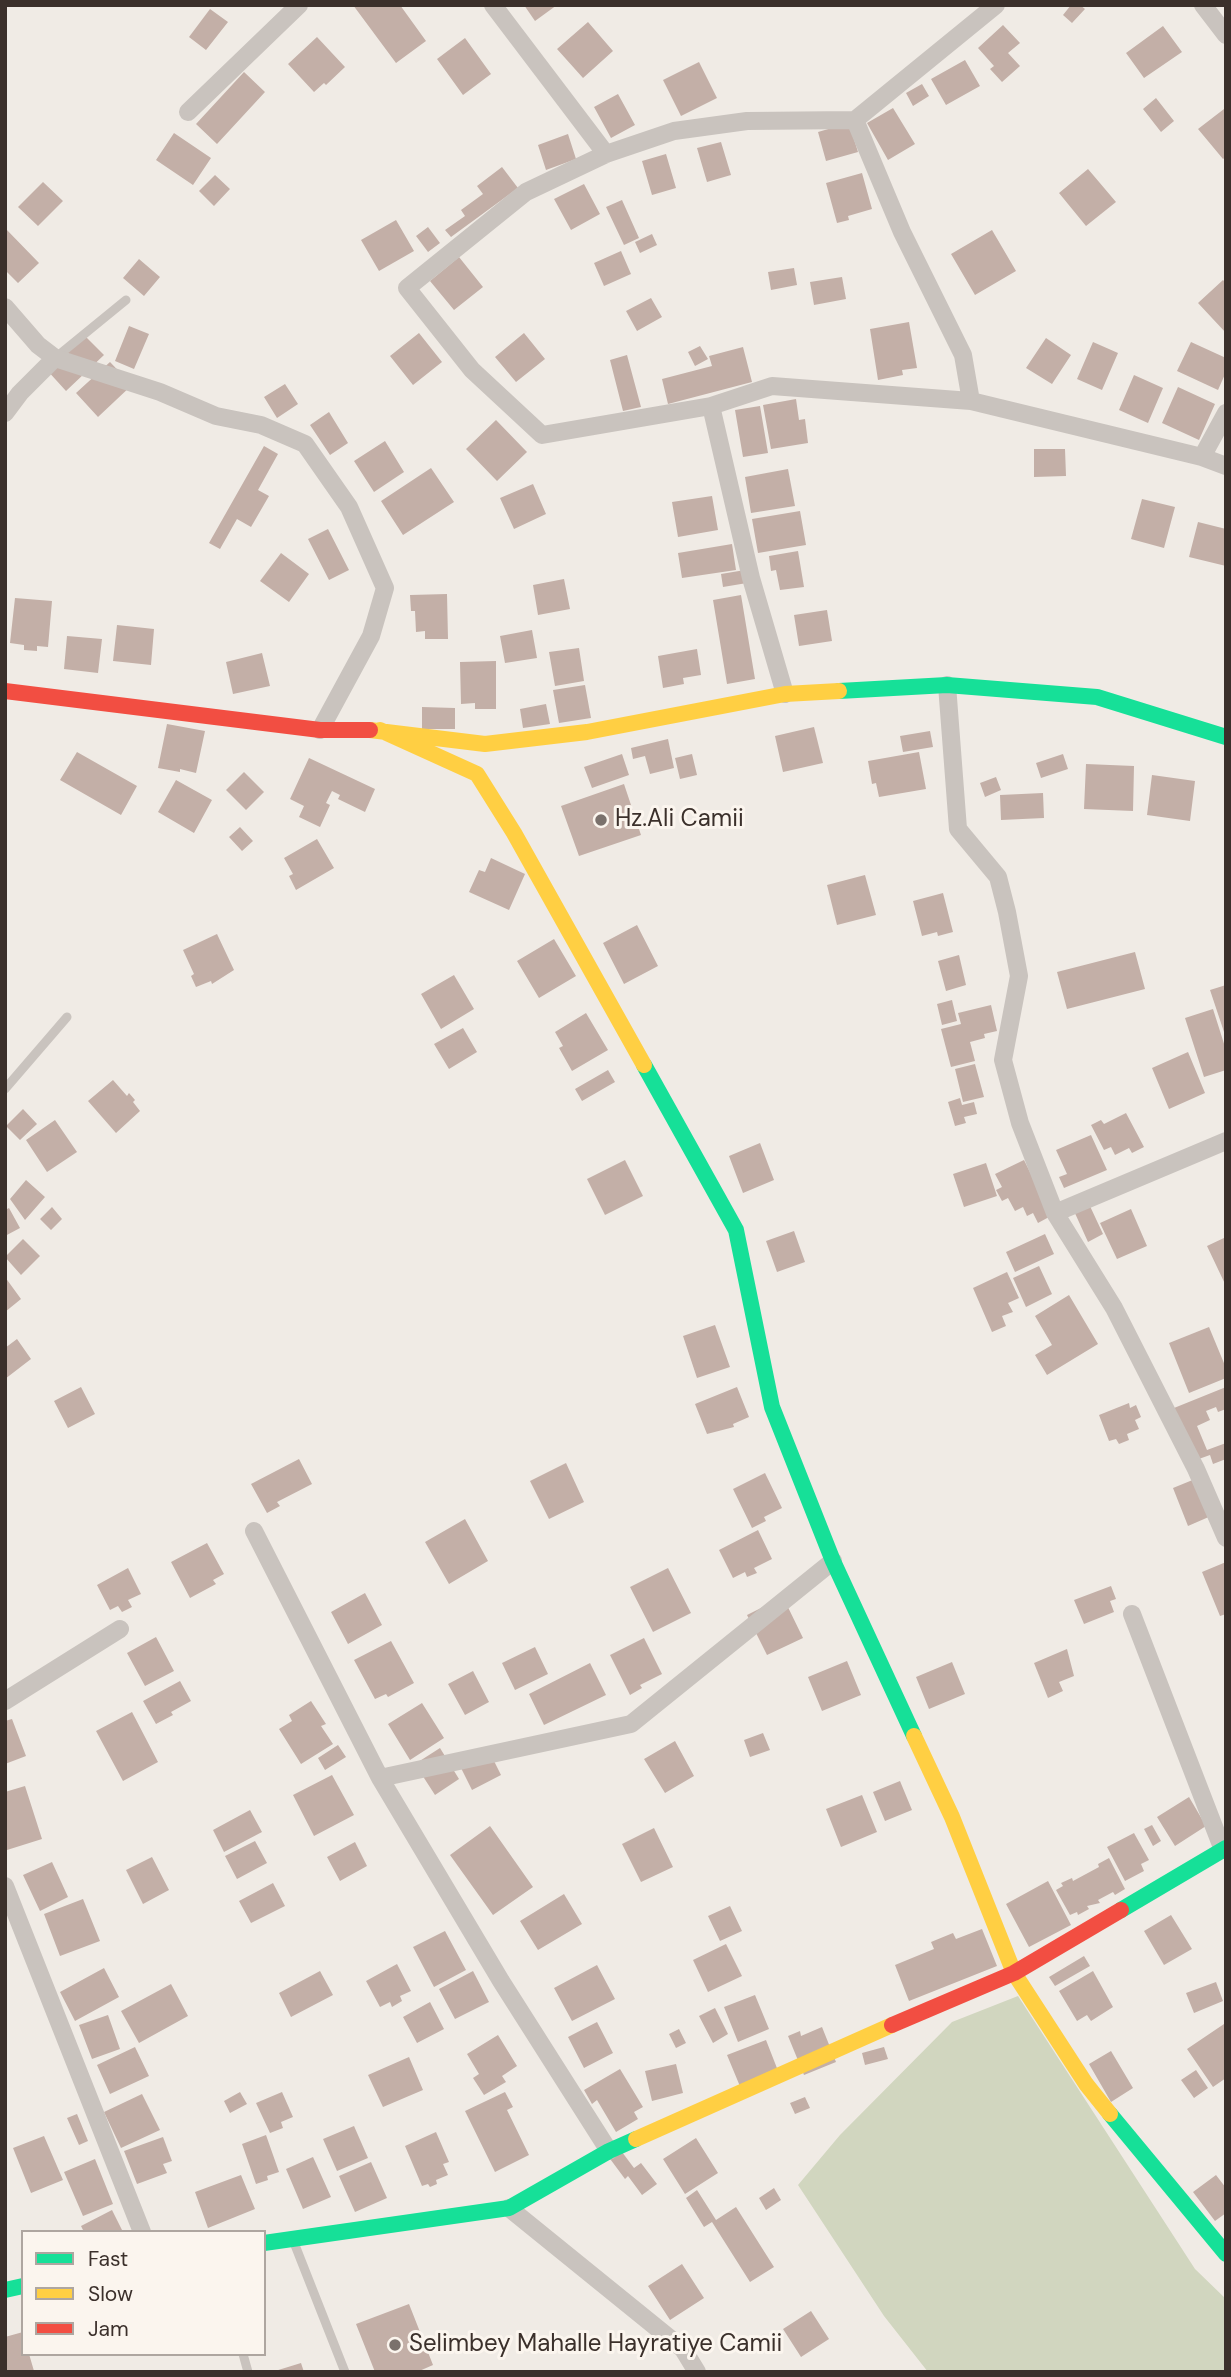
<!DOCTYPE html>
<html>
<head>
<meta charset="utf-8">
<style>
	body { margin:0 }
	#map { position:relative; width:1231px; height:2377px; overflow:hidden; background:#f0ebe5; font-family:"DM Sans",sans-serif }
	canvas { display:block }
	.frame { position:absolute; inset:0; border:7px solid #3b302b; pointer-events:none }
	.legend { position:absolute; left:21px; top:2230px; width:245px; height:126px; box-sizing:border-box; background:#fbf5ee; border:2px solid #aea6a0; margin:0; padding:9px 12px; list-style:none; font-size:21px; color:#3b302b }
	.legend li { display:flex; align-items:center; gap:14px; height:35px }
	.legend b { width:35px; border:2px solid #aea6a0 }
</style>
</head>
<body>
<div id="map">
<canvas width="1231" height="2377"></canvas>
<div class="frame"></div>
<ul class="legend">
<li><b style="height:9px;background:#16e098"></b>Fast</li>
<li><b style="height:9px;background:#ffcf43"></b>Slow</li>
<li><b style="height:9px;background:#f24e42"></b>Jam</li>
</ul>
</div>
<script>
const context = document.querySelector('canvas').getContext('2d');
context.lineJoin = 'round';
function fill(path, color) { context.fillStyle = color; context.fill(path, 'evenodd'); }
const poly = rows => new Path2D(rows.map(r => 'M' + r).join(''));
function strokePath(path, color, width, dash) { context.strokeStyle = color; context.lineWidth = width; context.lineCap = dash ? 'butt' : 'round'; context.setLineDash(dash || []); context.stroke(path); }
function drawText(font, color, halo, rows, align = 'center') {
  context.font = font + ' "DM Sans",sans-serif'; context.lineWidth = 6; context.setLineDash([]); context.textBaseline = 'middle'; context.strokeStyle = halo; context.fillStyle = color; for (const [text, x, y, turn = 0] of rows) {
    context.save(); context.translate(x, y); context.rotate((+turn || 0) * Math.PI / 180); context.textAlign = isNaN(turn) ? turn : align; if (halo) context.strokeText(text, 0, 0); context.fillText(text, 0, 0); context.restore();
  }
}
fill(poly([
	[1018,1996,1195,2269,1226,2299,1226,2372,928,2372,884,2316,798,2185,840,2135,952,2022]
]), '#d1d6bf');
fill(poly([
	[353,5,400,5,426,41,396,63],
	[524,5,557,5,535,21],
	[1071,5,1080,5,1085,9,1072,23,1063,15],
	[210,9,228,22,206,50,189,37],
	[588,22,613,51,583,78,557,49],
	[1003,25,1020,43,1008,53,1020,66,1002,82,990,69,994,66,978,48],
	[1163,26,1182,52,1144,78,1126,53],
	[317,37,345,67,326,85,324,83,314,92,288,64],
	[465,38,491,74,463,95,437,59],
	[965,60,980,86,946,105,931,79],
	[699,62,717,98,681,116,663,80],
	[244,72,265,92,217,144,196,124],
	[922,84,929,96,913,106,906,93],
	[618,94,635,125,611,138,594,107],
	[1156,98,1174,121,1161,132,1143,109],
	[893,108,915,144,888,160,867,123],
	[1224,109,1226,111,1226,157,1223,159,1198,129],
	[849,123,858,152,826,161,818,132],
	[174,133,211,158,193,185,156,160],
	[568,134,576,159,546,170,538,145],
	[721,142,731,175,707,182,697,148],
	[666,154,676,188,652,195,642,161],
	[502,167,518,188,451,237,445,230,465,216,461,210,483,194,477,186],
	[1088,169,1116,202,1086,226,1059,193],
	[862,173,872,209,848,216,849,220,837,223,826,183],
	[215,175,230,189,214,206,199,191],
	[43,182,63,201,38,226,18,207],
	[584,184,600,214,571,230,554,199],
	[622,200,639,238,624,245,606,207],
	[396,220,414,251,379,271,361,240],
	[428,227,440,243,428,252,416,236],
	[5,228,39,263,18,283,5,270],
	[992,230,1016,271,975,295,951,254],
	[652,234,657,245,640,253,635,242],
	[621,251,631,274,604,286,594,263],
	[459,257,483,287,454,310,430,281],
	[139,259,160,277,144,296,123,278],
	[794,268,797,285,771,290,768,272],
	[842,277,846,299,814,305,810,282],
	[1223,280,1226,283,1226,333,1198,303],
	[651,298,662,317,637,331,626,311],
	[909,322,917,368,902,370,903,375,878,380,870,329],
	[129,326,149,334,134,369,115,361],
	[419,333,442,362,413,385,390,356],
	[524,333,545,359,516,382,495,357],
	[83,334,104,355,66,391,46,369],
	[1046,338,1071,355,1052,384,1026,368],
	[1093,342,1118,353,1102,390,1077,379],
	[1191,342,1226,358,1226,372,1218,390,1177,371],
	[700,346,708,359,695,366,688,352],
	[743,347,752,382,668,404,662,379,712,366,709,356],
	[627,355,641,407,623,411,610,360],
	[110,362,132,385,98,417,76,393],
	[1134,375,1163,388,1148,423,1119,410],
	[285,384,298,404,277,418,264,397],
	[1178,387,1215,404,1199,440,1162,423],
	[796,399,799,420,805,419,808,443,771,449,763,405],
	[760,406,768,453,743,457,735,410],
	[329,412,348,443,330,455,310,425],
	[496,420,527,452,497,481,466,449],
	[385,441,404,472,374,492,354,461],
	[264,446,278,454,258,490,269,496,251,527,237,519,220,549,209,543],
	[1034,449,1065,449,1066,476,1034,477],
	[431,468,454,502,403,535,381,501],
	[788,469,795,506,751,513,745,477],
	[533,484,546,514,514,529,500,498],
	[712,496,718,530,678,537,672,502],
	[1142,499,1175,507,1164,548,1131,539],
	[800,511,806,545,758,553,752,519],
	[1198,522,1226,529,1226,566,1189,557],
	[328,529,349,570,329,580,308,539],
	[732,544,736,570,682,578,678,553],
	[798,551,804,587,780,590,776,570,771,571,769,556],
	[281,553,309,574,289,602,260,581],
	[745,570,747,583,723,587,721,574],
	[564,579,570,609,538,615,533,585],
	[447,594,448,639,425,639,425,631,416,632,415,611,411,611,410,595],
	[741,595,755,679,727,684,713,600],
	[15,598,52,601,48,647,37,646,37,651,24,650,24,645,10,643],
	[827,610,832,641,799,646,794,615],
	[117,625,154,629,151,665,113,661],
	[532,630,537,658,505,663,500,636],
	[67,636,102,639,98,673,64,669],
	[579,648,584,681,555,686,549,652],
	[697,649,701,675,683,678,684,684,663,688,658,656],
	[262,653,270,686,233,694,226,662],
	[496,661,496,709,475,709,475,703,461,704,460,662],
	[585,685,591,718,559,723,553,690],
	[546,704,550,724,523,728,520,709],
	[422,707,455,708,455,729,422,729],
	[167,724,205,731,196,773,180,769,180,772,158,768],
	[814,727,823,763,783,772,775,736],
	[930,731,933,747,903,752,900,736],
	[668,739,674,768,650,774,645,756,633,759,631,748],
	[77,752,137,786,121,815,60,780],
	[919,752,926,789,879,797,876,783,872,784,868,761],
	[622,754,629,775,592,788,584,767],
	[692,754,697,775,680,779,675,758],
	[1063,754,1068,769,1041,778,1036,763],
	[309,758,375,789,365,812,338,799,340,795,332,791,326,803,330,805,320,827,299,817,304,806,290,799],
	[1086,764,1134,766,1133,811,1084,809],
	[244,772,264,792,246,810,226,790],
	[1152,775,1195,781,1190,821,1147,815],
	[996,777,1001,790,985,797,980,783],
	[176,780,212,800,194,833,158,812],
	[624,784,641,835,579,856,561,806],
	[1043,793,1044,818,1001,820,1000,795],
	[240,827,253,841,242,851,229,837],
	[317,839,334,868,296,890,289,876,293,874,284,858],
	[491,858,525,874,509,910,469,892,479,870,485,872],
	[865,875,876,915,837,925,827,885],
	[943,893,953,932,938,936,937,932,922,936,913,901],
	[637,925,658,966,624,984,603,943],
	[217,934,234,970,212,984,211,981,196,987,191,976,194,974,183,950],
	[554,939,576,976,539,998,517,961],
	[1135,952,1145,989,1067,1009,1057,972],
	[959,955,966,985,946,991,938,961],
	[454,975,474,1009,441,1029,421,994],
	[1226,985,1226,1031,1224,1032,1210,990],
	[952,1000,957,1021,942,1025,937,1004],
	[991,1005,997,1031,984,1034,985,1038,970,1042,975,1061,951,1067,941,1029,961,1024,958,1013],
	[1213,1009,1226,1050,1226,1070,1204,1077,1185,1018],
	[586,1013,608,1050,572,1071,559,1048,563,1046,555,1032],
	[463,1028,477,1052,449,1069,434,1044],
	[1188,1052,1205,1093,1169,1109,1152,1068],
	[975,1064,984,1097,963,1102,955,1069],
	[608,1070,615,1082,582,1101,575,1089],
	[113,1080,127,1096,129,1093,135,1100,133,1102,140,1111,116,1133,88,1101],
	[960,1098,962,1105,974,1102,977,1114,964,1117,966,1123,955,1126,948,1102],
	[23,1109,37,1124,20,1140,6,1126],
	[1126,1113,1144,1147,1132,1153,1129,1148,1115,1155,1111,1147,1104,1150,1091,1125,1101,1120,1104,1124],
	[55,1120,77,1152,47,1172,26,1140],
	[1091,1135,1107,1170,1064,1188,1059,1177,1067,1174,1056,1150],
	[760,1143,774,1180,743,1193,729,1156],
	[625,1160,643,1196,605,1215,587,1179],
	[1024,1160,1047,1206,1049,1217,1038,1223,1033,1213,1027,1216,1023,1207,1015,1211,1008,1198,1002,1201,996,1190,1002,1187,995,1174],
	[986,1163,997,1196,964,1207,953,1174],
	[26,1180,45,1197,25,1220,10,1199],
	[1089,1204,1103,1234,1088,1242,1074,1211],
	[52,1207,62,1219,51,1230,40,1219],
	[9,1208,20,1228,5,1236,5,1210],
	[1131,1209,1147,1246,1117,1259,1100,1223],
	[794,1231,805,1262,777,1272,766,1241],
	[1045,1234,1054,1254,1015,1272,1006,1252],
	[1226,1237,1226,1286,1207,1246],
	[23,1239,40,1256,21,1275,5,1257],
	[1039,1266,1052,1294,1026,1307,1013,1278],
	[1007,1272,1019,1298,1008,1303,1013,1312,1002,1316,1006,1326,992,1332,973,1288],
	[5,1277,21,1299,5,1312],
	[1069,1295,1098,1344,1047,1375,1035,1355,1052,1345,1035,1316],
	[715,1325,730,1367,697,1378,683,1336],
	[1209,1327,1226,1368,1226,1378,1189,1393,1169,1343],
	[17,1339,31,1359,5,1379,5,1348],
	[81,1387,95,1414,68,1428,54,1401],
	[737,1387,749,1417,733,1424,734,1427,707,1434,695,1404],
	[1226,1387,1226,1409,1218,1412,1216,1407,1206,1411,1210,1420,1197,1426,1207,1450,1226,1443,1226,1459,1213,1464,1210,1455,1196,1460,1174,1408],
	[1129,1403,1130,1408,1136,1405,1141,1417,1135,1420,1139,1429,1127,1434,1129,1440,1119,1444,1116,1439,1109,1441,1099,1415],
	[299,1459,312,1484,277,1502,280,1506,267,1513,251,1484],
	[566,1463,584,1502,549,1519,530,1481],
	[765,1473,782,1508,764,1517,766,1521,752,1528,733,1489],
	[1195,1479,1211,1516,1188,1526,1173,1488],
	[465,1519,488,1561,449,1584,425,1542],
	[758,1530,772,1559,754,1568,757,1573,747,1577,745,1572,733,1578,719,1550],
	[207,1543,224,1574,213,1580,216,1584,190,1598,171,1562],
	[1226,1562,1226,1614,1220,1616,1202,1572],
	[128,1568,141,1594,128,1600,132,1607,122,1612,118,1606,110,1610,97,1585],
	[668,1568,691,1613,653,1632,630,1587],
	[1111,1586,1116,1599,1110,1601,1114,1612,1084,1624,1074,1600],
	[365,1593,382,1625,348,1644,331,1612],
	[783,1597,803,1638,767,1655,747,1615],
	[156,1637,174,1671,145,1686,127,1653],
	[644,1638,662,1674,640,1685,642,1688,630,1695,610,1655],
	[391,1641,414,1683,388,1697,386,1694,375,1699,354,1660],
	[535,1647,548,1674,515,1690,502,1663],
	[1067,1649,1074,1676,1059,1682,1063,1691,1048,1698,1034,1663],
	[847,1661,861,1695,822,1711,808,1677],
	[952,1662,965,1694,929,1709,916,1677],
	[590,1663,606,1695,544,1725,529,1694],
	[473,1671,489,1702,465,1715,448,1684],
	[180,1681,191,1701,171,1712,173,1715,156,1724,143,1701],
	[311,1701,326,1724,321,1726,333,1744,301,1764,279,1729,292,1721,289,1715],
	[422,1703,444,1738,410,1760,388,1724],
	[132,1712,158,1762,123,1781,96,1731],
	[12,1719,26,1756,5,1764,5,1721],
	[763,1733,770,1750,750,1757,744,1740],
	[675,1741,694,1776,665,1793,644,1759],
	[338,1745,346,1757,325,1770,318,1758],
	[440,1748,459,1779,435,1795,415,1764],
	[489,1751,501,1775,472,1790,460,1766],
	[332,1775,354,1815,314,1836,293,1795],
	[900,1781,912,1810,885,1821,873,1792],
	[25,1786,42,1839,7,1850,5,1843,5,1792],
	[862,1795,877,1832,841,1847,826,1809],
	[1189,1797,1206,1826,1175,1846,1157,1817],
	[250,1810,262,1832,224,1852,213,1830],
	[1152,1825,1161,1841,1153,1846,1144,1829],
	[490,1826,533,1887,493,1915,450,1855],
	[654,1828,673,1867,641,1882,622,1844],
	[1134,1833,1149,1860,1141,1864,1144,1871,1125,1881,1107,1847],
	[255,1841,267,1863,237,1879,225,1856],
	[355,1842,367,1866,340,1881,327,1857],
	[152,1857,169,1890,143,1904,126,1870],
	[1109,1858,1125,1889,1115,1895,1113,1892,1098,1900,1100,1903,1087,1906,1089,1909,1078,1915,1077,1912,1070,1915,1056,1890,1063,1886,1061,1883,1072,1878,1073,1881,1099,1867,1098,1864],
	[52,1862,68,1897,40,1911,23,1875],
	[1048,1881,1071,1925,1029,1947,1006,1904],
	[273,1883,285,1906,251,1923,239,1901],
	[564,1894,582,1924,538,1950,520,1921],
	[83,1899,100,1941,60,1956,44,1914],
	[730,1906,742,1931,720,1941,708,1916],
	[1171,1915,1192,1949,1164,1965,1144,1931],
	[982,1929,997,1966,909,2001,895,1965,934,1949,931,1942,953,1933,956,1939],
	[445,1931,466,1970,434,1987,413,1947],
	[726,1944,742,1976,708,1992,693,1960],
	[1084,1956,1090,1966,1055,1986,1049,1977],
	[397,1964,411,1991,400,1996,402,2001,392,2007,390,2002,380,2007,366,1981],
	[597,1965,615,1999,572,2021,554,1988],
	[104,1968,119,1997,75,2021,60,1992],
	[320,1971,333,1995,291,2017,279,1993],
	[473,1971,489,2002,455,2019,439,1989],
	[1093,1971,1113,2007,1091,2021,1087,2015,1077,2021,1059,1991],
	[1216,1982,1223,2001,1194,2013,1186,1993],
	[171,1984,188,2016,139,2043,121,2011],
	[755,1995,769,2029,738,2042,724,2007],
	[430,2002,444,2029,417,2043,403,2017],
	[715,2008,728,2034,713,2043,699,2016],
	[108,2015,120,2049,92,2059,79,2025],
	[597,2022,613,2053,584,2068,568,2037],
	[1224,2024,1226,2078,1213,2087,1187,2049],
	[822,2027,836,2062,804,2075,788,2036,800,2031,801,2036],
	[679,2029,686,2043,676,2048,669,2034],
	[498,2035,517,2066,502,2076,506,2082,484,2095,473,2078,479,2074,467,2054],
	[766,2040,782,2081,744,2096,727,2055],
	[135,2047,149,2076,110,2094,97,2065],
	[884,2047,888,2059,865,2065,862,2053],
	[1111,2051,1133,2088,1111,2102,1089,2064],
	[409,2057,423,2090,383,2107,368,2075],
	[676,2064,683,2093,652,2101,645,2071],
	[620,2069,643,2107,634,2112,638,2119,616,2132,597,2100,592,2104,584,2090],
	[1196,2070,1208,2088,1194,2098,1181,2080],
	[240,2092,247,2104,230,2113,224,2101],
	[282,2092,293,2117,281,2122,283,2128,270,2133,256,2103],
	[505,2092,513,2107,507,2110,529,2155,495,2172,465,2111],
	[142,2094,160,2130,121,2148,104,2112],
	[805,2097,810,2108,795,2114,790,2103],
	[77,2114,88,2141,79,2145,67,2118],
	[354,2126,368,2158,337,2171,323,2139],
	[436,2132,449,2162,443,2164,448,2175,436,2180,437,2184,430,2187,428,2184,422,2186,405,2146],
	[266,2135,279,2172,267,2176,268,2180,256,2184,242,2144],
	[44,2136,63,2180,31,2193,13,2148],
	[163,2137,172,2161,163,2164,167,2173,137,2184,124,2151],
	[696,2138,718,2173,685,2194,663,2159],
	[613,2140,634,2168,641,2163,657,2184,642,2195,628,2176,625,2179,602,2148],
	[313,2157,331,2197,303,2209,286,2169],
	[95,2159,113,2204,83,2216,64,2172],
	[371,2162,387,2198,355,2212,339,2176],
	[241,2175,255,2209,208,2228,195,2192],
	[1216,2175,1226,2188,1226,2213,1215,2221,1193,2192],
	[774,2188,781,2200,766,2210,759,2198],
	[697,2190,716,2220,736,2207,774,2267,750,2282,712,2222,704,2227,686,2198],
	[112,2210,123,2232,84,2232,81,2226],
	[682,2264,704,2298,670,2320,648,2286],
	[409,2304,433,2365,417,2372,375,2372,356,2324],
	[811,2311,829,2339,801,2357,783,2329],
	[23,2332,23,2354,29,2354,34,2371,5,2372,5,2337],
	[301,2363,304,2372,275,2372,275,2371]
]), '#c3afa7');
strokePath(poly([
	[55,358,126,300],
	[5,1089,67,1017],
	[293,2240,345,2372],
	[243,2354,248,2372]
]), '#c9c3be', 9);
strokePath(poly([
	[493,5,606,154],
	[996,5,855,120,747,121,674,131,606,154,526,192,407,288,472,370,542,435,711,406,772,386,971,401,1202,457,1226,466],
	[1203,5,1226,35],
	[188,112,299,5],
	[855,120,902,232,963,355,971,401],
	[5,307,38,345,55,358,160,392,216,416,261,425,305,444,349,507,385,588,371,636,320,730],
	[711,406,751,578,785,694],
	[5,413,20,393,55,358],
	[1202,457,1226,413],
	[947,685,958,829,998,877,1007,912,1019,976,1003,1060,1020,1123,1055,1213,1114,1308,1196,1469,1226,1538],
	[1055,1213,1226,1141],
	[254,1531,380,1778,501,1981,609,2151],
	[1132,1614,1223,1850],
	[5,1701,120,1629],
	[380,1778,631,1724,833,1561],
	[5,1886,142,2232],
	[509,2208,683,2349,697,2372]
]), '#c9c3be', 18);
strokePath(poly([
	[839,691,947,685,1097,697,1226,737],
	[644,1065,736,1230,772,1407,833,1561,914,1736],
	[1121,1910,1226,1848],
	[1110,2114,1226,2254],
	[264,2243,509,2208,609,2151,636,2139],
	[5,2290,23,2286]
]), '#16e098', 16);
strokePath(poly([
	[370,730,485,744,587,732,785,694,839,691],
	[380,730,477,774,514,833,644,1065],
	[914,1736,952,1817,1014,1973,1086,2084,1110,2114],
	[636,2139,892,2025]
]), '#ffcf43', 16);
strokePath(poly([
	[5,691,320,730,370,730],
	[892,2025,1014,1973,1121,1910]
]), '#f24e42', 16);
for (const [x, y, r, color] of [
	[601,820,7,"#7a716c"],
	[395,2345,7,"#7a716c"]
]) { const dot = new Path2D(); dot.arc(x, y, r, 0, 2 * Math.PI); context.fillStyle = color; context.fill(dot); strokePath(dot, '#fbf5ee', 2.5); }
drawText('24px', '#3b302b', '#fbf5ee', [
	["Hz.Ali Camii",615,820],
	["Selimbey Mahalle Hayratiye Camii",409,2345]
], 'left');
</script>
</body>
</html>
